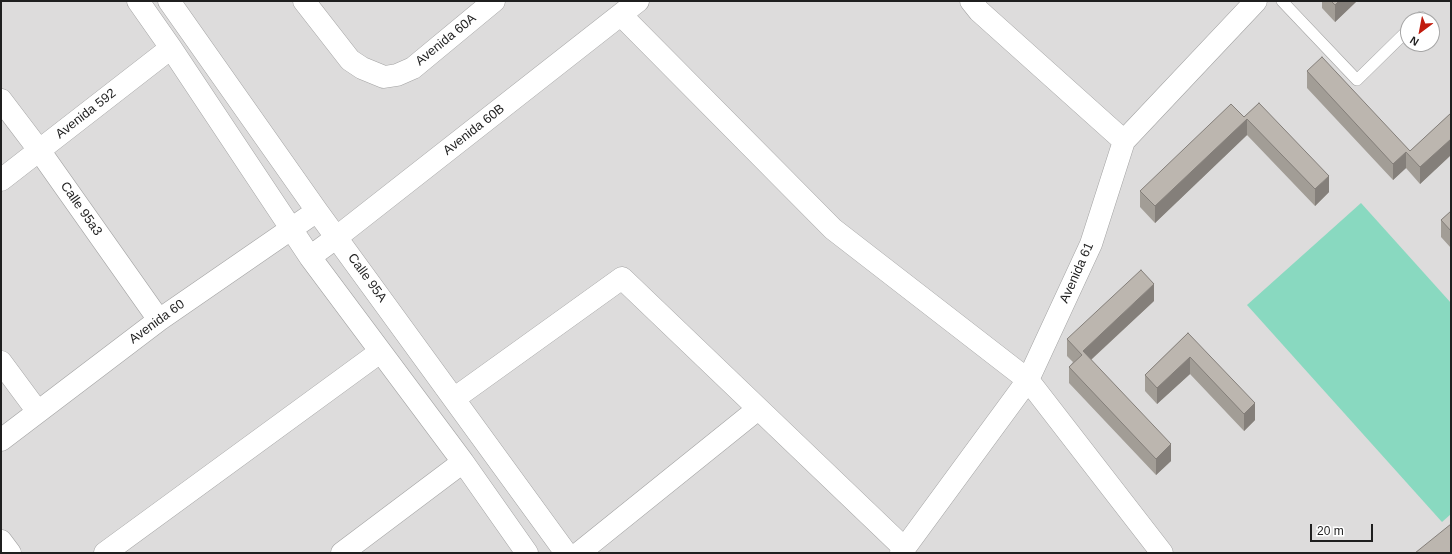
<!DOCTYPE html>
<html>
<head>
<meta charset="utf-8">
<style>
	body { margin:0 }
	#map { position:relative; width:1452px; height:554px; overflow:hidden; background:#efede6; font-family:Arial,sans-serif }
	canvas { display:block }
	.frame { position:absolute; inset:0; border:2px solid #1f1f1f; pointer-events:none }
	.north { position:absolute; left:1400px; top:12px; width:40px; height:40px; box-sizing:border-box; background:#fff; border:1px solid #a5a5a5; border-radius:50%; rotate:212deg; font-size:11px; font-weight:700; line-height:16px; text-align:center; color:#1f1f1f }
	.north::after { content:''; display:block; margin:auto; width:14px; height:18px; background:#c11b0d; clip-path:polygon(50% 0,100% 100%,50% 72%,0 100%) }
	.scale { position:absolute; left:1310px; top:524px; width:63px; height:18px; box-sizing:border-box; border:2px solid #1f1f1f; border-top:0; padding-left:5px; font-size:12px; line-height:14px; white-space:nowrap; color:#1f1f1f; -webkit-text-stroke:3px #fff; paint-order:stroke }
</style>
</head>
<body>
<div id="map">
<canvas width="1452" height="554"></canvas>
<div class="frame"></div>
<div class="north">N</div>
<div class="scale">20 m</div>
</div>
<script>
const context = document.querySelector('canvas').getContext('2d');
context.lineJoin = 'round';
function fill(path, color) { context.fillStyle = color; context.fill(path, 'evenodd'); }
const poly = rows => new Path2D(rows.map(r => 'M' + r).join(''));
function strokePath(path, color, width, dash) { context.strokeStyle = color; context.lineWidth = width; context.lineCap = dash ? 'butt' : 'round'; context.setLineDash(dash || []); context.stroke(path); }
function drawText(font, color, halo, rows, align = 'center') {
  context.font = font + ' Arial,sans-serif'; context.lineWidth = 3; context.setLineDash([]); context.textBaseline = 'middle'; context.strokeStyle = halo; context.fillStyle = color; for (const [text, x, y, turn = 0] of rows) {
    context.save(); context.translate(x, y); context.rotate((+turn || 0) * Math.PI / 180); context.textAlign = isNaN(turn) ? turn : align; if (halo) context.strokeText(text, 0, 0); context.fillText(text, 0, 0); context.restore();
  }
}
fill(poly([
	[1,1,1451,1,1451,553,1,553],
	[1408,20,1432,20,1432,44,1408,44]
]), '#dddcdc');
fill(poly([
	[1361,203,1451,303,1451,514,1442,522,1247,305]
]), '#89d9c0');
const service = poly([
	[1282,1,1357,80,1408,30],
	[1418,20,1421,17]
]);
const minor = poly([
	[138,1,171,48,310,257,463,462,527,553],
	[169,1,317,211,566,553],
	[304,1,350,60,362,68,384,77,397,75,413,68,494,1],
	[971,1,979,11,1124,141],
	[621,15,833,229,1028,380,1162,553],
	[1,100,39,150,159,320],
	[1,180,171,48],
	[310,257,337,237,638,1],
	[1,362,38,412],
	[455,398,622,278,904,548],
	[1,440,159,320,317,211],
	[1,541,10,553],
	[105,553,380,352],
	[342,553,463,462],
	[579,553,758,409],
	[901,553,1028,380,1091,244,1124,141,1256,1]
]);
strokePath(service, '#a3a3a3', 12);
strokePath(minor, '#a3a3a3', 23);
strokePath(service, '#fff', 11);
strokePath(minor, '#fff', 22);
fill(poly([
	[1322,1,1357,1,1335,22,1322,8],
	[1307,71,1410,151,1451,113,1451,155,1420,184,1406,168,1393,180,1307,88],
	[1259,103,1329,192,1315,206,1247,135,1155,223,1140,207,1140,191,1244,117],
	[1451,211,1451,248,1441,237,1441,220],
	[1154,301,1091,360,1171,461,1156,475,1069,383,1069,367,1073,362,1067,356,1067,339],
	[1188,333,1255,420,1244,431,1190,374,1157,404,1145,391,1145,375]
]), '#a29d96');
fill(poly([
	[1339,1,1357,1,1335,22,1335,5],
	[1247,119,1247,135,1155,223,1155,206],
	[1451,139,1451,155,1420,184,1420,167],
	[1406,152,1406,168,1393,180,1393,164],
	[1329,176,1329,192,1315,206,1315,189],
	[1154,284,1154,301,1083,367,1083,351],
	[1190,357,1190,374,1157,404,1157,388],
	[1255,403,1255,420,1244,431,1244,414],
	[1171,444,1171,461,1156,475,1156,459]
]), '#847f7a');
const building = poly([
	[1331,1,1339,1,1335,5,1331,1],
	[1322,57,1410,151,1451,113,1451,139,1420,167,1406,152,1393,164,1307,71,1322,57],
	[1259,103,1329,176,1315,189,1247,119,1155,206,1140,191,1231,104,1244,117,1259,103],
	[1451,211,1451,231,1441,220,1451,211],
	[1141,270,1154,284,1083,351,1171,444,1156,459,1069,367,1082,355,1067,339,1141,270],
	[1188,333,1255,403,1244,414,1190,357,1157,388,1145,375,1188,333],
	[1451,524,1451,553,1415,553,1451,524]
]);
fill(building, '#bcb6af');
strokePath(building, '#847f7a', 1);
drawText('13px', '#1f1f1f', '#fff', [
	["Avenida 60A",446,40,-39],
	["Avenida 592",86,114,-38],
	["Avenida 60B",474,130,-38],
	["Calle 95a3",81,209,55],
	["Avenida 61",1077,273,-66],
	["Calle 95A",367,278,54],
	["Avenida 60",157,322,-36]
]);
</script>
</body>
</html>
